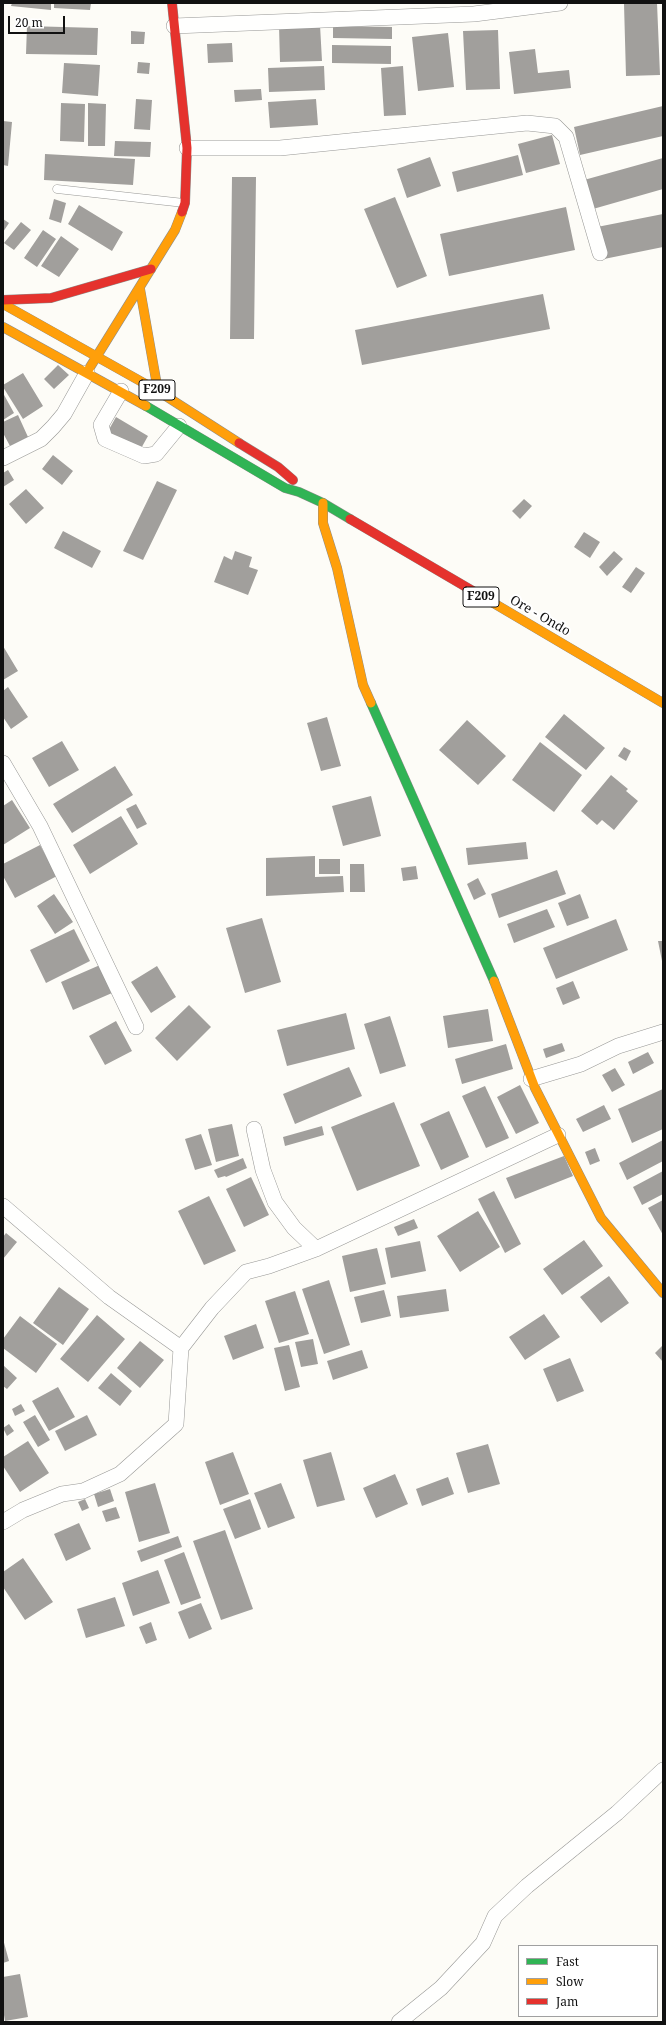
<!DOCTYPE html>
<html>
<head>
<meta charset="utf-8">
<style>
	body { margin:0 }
	#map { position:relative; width:666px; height:2025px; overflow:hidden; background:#fdfcf7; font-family:"Noto Serif",serif }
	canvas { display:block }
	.frame { position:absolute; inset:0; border:4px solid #111; pointer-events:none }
	.legend { position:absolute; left:518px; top:1945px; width:140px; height:72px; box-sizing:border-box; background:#fff; border:1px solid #a0a0a0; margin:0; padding:5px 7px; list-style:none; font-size:12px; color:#111 }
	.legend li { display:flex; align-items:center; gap:8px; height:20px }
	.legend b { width:20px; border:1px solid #a0a0a0 }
	.scale { position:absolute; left:8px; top:16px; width:57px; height:18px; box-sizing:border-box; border:2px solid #111; border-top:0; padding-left:5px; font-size:12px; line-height:14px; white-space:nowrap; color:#111; -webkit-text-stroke:3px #fff; paint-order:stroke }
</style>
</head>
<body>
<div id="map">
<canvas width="666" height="2025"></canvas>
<div class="frame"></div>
<ul class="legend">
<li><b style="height:5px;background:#30b455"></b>Fast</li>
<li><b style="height:5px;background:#ff9f0a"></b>Slow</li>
<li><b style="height:5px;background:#e5322d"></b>Jam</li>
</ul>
<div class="scale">20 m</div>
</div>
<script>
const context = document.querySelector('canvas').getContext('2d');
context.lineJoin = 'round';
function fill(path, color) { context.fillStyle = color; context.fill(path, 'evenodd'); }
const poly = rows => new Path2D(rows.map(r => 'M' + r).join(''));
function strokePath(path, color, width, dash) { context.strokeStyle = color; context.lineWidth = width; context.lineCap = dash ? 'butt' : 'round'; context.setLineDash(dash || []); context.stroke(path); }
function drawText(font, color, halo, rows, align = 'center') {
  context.font = font + ' "Noto Serif",serif'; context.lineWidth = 4; context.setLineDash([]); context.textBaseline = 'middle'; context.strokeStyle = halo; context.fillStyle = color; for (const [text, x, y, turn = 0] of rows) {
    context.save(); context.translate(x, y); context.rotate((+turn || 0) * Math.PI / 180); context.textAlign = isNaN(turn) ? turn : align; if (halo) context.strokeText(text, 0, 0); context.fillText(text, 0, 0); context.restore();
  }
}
fill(poly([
	[12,3,51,3,51,10,11,6],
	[54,3,91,3,90,10,54,8],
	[657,3,660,75,626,76,624,4],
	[320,25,322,61,280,62,279,26],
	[27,26,98,28,97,55,26,54],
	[333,26,392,27,392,39,333,38],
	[498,30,500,89,466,90,463,31],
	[131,31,145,32,144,44,131,44],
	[448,33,454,87,418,91,412,37],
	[232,43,233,62,208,63,207,44],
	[332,45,391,46,391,64,332,63],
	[535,49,538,73,569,70,571,88,514,94,509,52],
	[138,62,150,63,149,74,137,73],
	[64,63,100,65,98,96,62,93],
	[324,66,325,90,269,92,268,68],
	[403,66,406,115,384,116,381,68],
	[261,89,262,100,235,102,234,90],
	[136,99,152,100,150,130,134,129],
	[316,99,318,125,270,128,268,102],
	[61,103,85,104,84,142,60,141],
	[88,103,106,104,105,146,88,146],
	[663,106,663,136,580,155,574,127],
	[3,121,12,122,8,166,3,165],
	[552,135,560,164,526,173,518,144],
	[115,141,151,142,150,157,114,156],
	[45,154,135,159,133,185,44,180],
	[518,155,523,175,457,192,452,172],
	[430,157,441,186,407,198,397,169],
	[663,158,663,189,593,209,584,180],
	[232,177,256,177,254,339,230,339],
	[395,197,427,276,397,288,364,209],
	[54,199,66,203,61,223,49,219],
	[79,205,123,232,112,251,68,224],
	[566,207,575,250,449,276,440,234],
	[663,214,663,247,604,259,597,227],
	[3,219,9,223,3,232],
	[21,222,31,230,14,250,4,243],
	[43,230,56,239,37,267,24,258],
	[61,236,79,249,59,277,41,266],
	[543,294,550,329,362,365,355,330],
	[58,365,69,375,54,389,44,379],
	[23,373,43,406,23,419,3,387,3,385],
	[3,393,14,413,3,420],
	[18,415,28,437,10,446,3,433,3,422],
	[116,417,148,436,139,452,107,433],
	[53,455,73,471,62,485,42,469],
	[8,470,14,480,3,487,3,473],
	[157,481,177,490,143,560,123,551],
	[26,489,44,508,26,524,9,504],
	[524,499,532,506,520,519,512,511],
	[63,531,101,551,92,568,54,548],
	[584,532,600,542,590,558,574,547],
	[235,551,252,557,249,567,258,570,248,595,214,582,224,556,232,560],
	[614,551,623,559,607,576,599,567],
	[636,567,645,573,631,593,622,587],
	[3,646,18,671,3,680],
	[8,687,28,717,11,729,3,717,3,691],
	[564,714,605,748,586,770,545,737],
	[327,717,341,766,321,771,307,723],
	[467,720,506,756,478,785,439,750],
	[62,741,79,770,49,787,32,758],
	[540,742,582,775,554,812,512,780],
	[624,747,631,751,626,761,618,756],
	[115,766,133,795,72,833,53,804],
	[611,775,628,789,626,791,638,801,614,830,602,820,597,825,581,811],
	[371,796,381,836,343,846,332,806],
	[12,800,30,828,3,845,3,806],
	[136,804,147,824,137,829,126,809],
	[121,816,138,844,90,874,73,845],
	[526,842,528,859,468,865,466,848],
	[40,845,57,876,15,898,3,876,3,864],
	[315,856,315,877,343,876,344,892,266,896,266,858],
	[319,859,340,859,340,874,319,874],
	[350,864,364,864,365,892,350,892],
	[416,866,418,879,403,881,401,868],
	[557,870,566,894,499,918,491,894],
	[478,878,486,894,474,900,467,884],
	[54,894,73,922,55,934,37,906],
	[580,894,589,918,567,926,558,903],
	[547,909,555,927,514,943,507,924],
	[262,918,281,982,245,993,226,928],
	[616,919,628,950,556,979,543,948],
	[74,929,90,961,46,983,30,950],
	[658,941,663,941,663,961,662,961],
	[100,965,112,993,73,1010,61,982],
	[157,966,176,997,151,1013,131,982],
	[573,981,580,998,563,1005,556,988],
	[189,1005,211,1027,177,1061,155,1038],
	[488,1009,493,1041,448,1048,443,1016],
	[346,1013,355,1049,287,1066,277,1030],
	[390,1016,406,1066,380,1074,364,1024],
	[116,1021,132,1051,105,1065,89,1036],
	[562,1043,565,1051,546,1058,543,1049],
	[506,1044,513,1069,462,1084,455,1059],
	[648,1052,654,1063,633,1074,628,1062],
	[349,1067,362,1096,295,1124,283,1094],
	[615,1068,625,1085,612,1092,602,1075],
	[520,1085,539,1123,516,1134,497,1097],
	[485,1086,509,1138,486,1148,462,1096],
	[663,1089,663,1129,632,1143,618,1109],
	[394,1102,420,1166,357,1191,331,1127],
	[604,1105,611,1119,583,1132,576,1119],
	[449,1111,469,1157,441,1170,420,1124],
	[232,1124,239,1156,216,1162,208,1129],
	[322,1126,324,1135,285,1146,283,1137],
	[201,1134,212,1165,195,1170,185,1139],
	[663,1140,663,1161,627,1180,619,1163],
	[595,1148,600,1161,590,1165,585,1152],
	[564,1156,573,1176,515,1199,506,1178],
	[243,1158,247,1168,226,1177,225,1176,218,1178,214,1170],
	[663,1171,663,1194,642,1205,633,1187],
	[251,1177,269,1215,244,1227,226,1189],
	[494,1191,521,1244,505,1253,478,1199],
	[209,1196,236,1251,204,1265,178,1211],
	[663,1200,663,1235,648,1208],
	[478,1211,500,1247,460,1272,437,1236],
	[414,1219,418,1228,398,1236,394,1227],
	[6,1233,17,1242,3,1259,3,1237],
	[584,1240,603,1266,562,1295,543,1269],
	[420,1241,426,1271,391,1278,385,1248],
	[377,1248,386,1284,350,1292,342,1256],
	[609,1276,629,1303,601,1323,580,1297],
	[329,1280,350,1345,324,1354,302,1289],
	[59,1287,89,1309,63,1345,33,1323],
	[446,1289,449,1311,400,1318,397,1296],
	[384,1290,391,1316,361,1323,354,1297],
	[295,1291,309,1334,279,1343,265,1301],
	[544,1314,560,1337,525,1360,509,1337],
	[97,1315,125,1339,88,1382,60,1359],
	[20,1316,57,1344,36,1373,3,1348,3,1339],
	[256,1324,264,1348,233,1360,224,1336],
	[313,1339,318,1364,301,1367,295,1342],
	[140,1341,164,1360,140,1388,117,1368],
	[289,1345,300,1387,285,1391,274,1348],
	[663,1345,663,1362,655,1353],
	[362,1350,368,1368,333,1380,327,1361],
	[570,1358,584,1391,557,1402,543,1369],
	[3,1365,17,1378,7,1389,3,1386],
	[111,1373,132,1391,120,1406,98,1388],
	[58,1387,75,1417,49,1431,32,1401],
	[21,1404,25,1411,15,1416,12,1409],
	[35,1415,50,1440,38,1447,23,1422],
	[87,1415,97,1435,65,1451,55,1431],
	[9,1424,14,1431,7,1436,3,1428],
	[28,1441,49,1473,20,1492,3,1466,3,1457],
	[488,1444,500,1484,468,1493,456,1453],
	[233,1452,249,1494,220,1505,205,1462],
	[331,1452,345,1500,317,1507,303,1460],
	[395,1474,408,1504,376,1518,363,1488],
	[448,1477,454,1494,422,1506,416,1489],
	[155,1483,170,1533,139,1542,125,1492],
	[281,1483,295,1518,268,1528,254,1493],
	[110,1489,114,1501,98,1507,94,1494],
	[85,1499,89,1508,82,1511,78,1502],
	[250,1499,261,1529,235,1539,223,1509],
	[116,1507,120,1518,106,1522,102,1511],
	[79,1523,91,1549,66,1561,54,1534],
	[225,1530,253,1609,221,1620,193,1541],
	[178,1536,182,1547,141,1562,137,1551],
	[184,1552,201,1598,181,1605,164,1560],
	[23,1558,53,1602,25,1620,3,1587,3,1572],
	[158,1570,170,1603,133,1616,122,1583],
	[115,1597,125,1626,86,1638,77,1609],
	[201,1603,212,1629,189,1639,178,1612],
	[151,1622,157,1640,146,1644,139,1627],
	[3,1939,9,1961,3,1963],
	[20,1974,28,2017,5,2021,3,2009,3,1977]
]), '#a19f9c');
const lane = poly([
	[57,189,184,203]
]);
const street = poly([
	[174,26,474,14,560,3],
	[187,148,280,148,527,123,555,126,566,137,600,253],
	[121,391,101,425,105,439,144,456,156,454,179,426],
	[3,458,41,439,53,427,64,414,87,373],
	[3,763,40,826,136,1027],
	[531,1079,581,1064,618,1046,663,1032],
	[254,1129,263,1170,275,1202,294,1228,316,1249],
	[3,1206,109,1297,181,1348,176,1424,120,1474,83,1491,62,1494,23,1510,3,1522],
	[181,1348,212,1308,246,1272,269,1266,316,1249,558,1135],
	[399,2022,441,1988,483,1943,495,1916,527,1886,617,1813,663,1770]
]);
const fast = poly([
	[146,406,285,488,299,492,323,503,350,519],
	[371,703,494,981]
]);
const slow = poly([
	[140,289,158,391],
	[3,304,158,391,239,443],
	[3,327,146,406],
	[87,372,175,230,182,212],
	[323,503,323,523,337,568,363,685,371,703],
	[490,601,663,703],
	[494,981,535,1088,601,1218,663,1293]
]);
const jam = poly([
	[172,3,187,148,185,203,182,212],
	[3,300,51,298,151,269],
	[239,443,278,467,293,480],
	[350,519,490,601]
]);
strokePath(lane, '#979795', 9);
strokePath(street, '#979795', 16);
strokePath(fast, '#8e8d8b', 10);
strokePath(slow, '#8e8d8b', 10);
strokePath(jam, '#8e8d8b', 10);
strokePath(lane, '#fffffe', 8);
strokePath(street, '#fffffe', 15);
strokePath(fast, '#30b455', 9);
strokePath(slow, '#ff9f0a', 9);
strokePath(jam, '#e5322d', 9);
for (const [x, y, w] of [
	[157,390,36],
	[481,597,36]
]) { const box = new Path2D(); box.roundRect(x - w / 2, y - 10, w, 20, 3); context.fillStyle = '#fff'; context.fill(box); strokePath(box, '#111', 1); }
drawText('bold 12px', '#111', null, [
	["F209",157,390],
	["F209",481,597]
]);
drawText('13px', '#111', '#fff', [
	["Ore - Ondo",540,616,30]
]);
</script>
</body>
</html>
